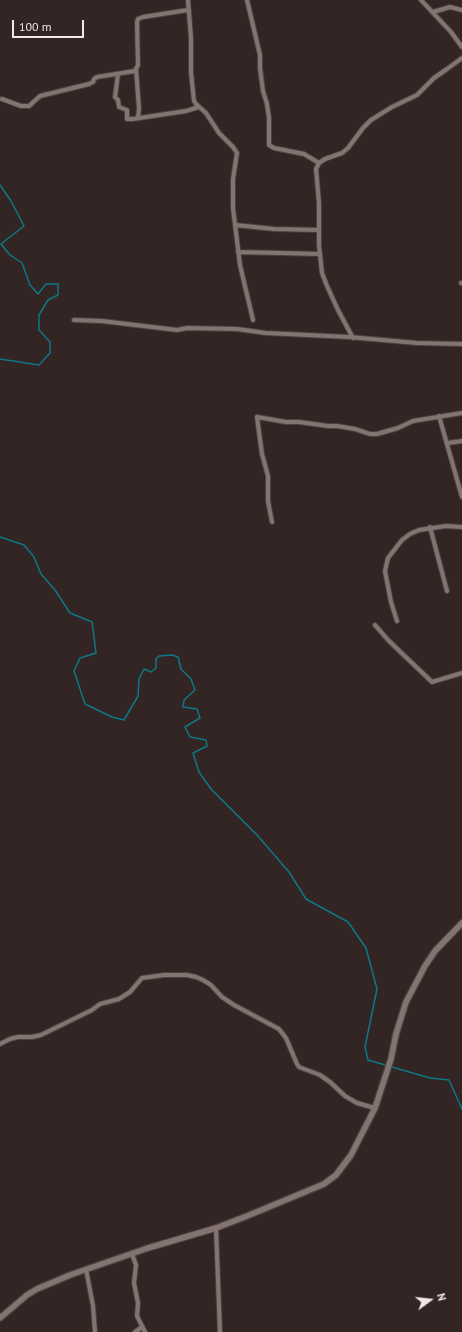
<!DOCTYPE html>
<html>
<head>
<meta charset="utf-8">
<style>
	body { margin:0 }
	#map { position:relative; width:462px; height:1332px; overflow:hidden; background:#322523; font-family:"PT Sans",sans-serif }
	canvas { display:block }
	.north { position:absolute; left:410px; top:1280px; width:40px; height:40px; -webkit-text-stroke:3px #322523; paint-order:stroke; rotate:75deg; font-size:11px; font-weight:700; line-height:16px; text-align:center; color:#f0e7e6 }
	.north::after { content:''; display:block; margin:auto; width:14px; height:18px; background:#f0e7e6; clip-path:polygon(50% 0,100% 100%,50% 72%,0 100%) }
	.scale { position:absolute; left:12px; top:20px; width:72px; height:18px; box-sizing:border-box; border:2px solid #f0e7e6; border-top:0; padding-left:5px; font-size:12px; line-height:14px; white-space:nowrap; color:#f0e7e6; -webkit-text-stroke:3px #322523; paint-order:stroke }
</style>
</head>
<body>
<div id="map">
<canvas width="462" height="1332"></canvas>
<div class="north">N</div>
<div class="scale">100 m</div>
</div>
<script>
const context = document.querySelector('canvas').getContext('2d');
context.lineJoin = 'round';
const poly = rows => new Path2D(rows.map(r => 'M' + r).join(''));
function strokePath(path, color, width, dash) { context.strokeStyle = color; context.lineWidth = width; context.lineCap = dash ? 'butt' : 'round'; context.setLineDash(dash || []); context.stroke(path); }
strokePath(poly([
	[0,185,11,201,24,226,1,244,10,255,22,263,30,285,38,294,46,284,58,284,58,295,48,300,39,315,39,330,50,342,50,353,39,365,0,359],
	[0,537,24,545,34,557,41,574,55,590,70,613,92,622,96,653,80,658,74,671,85,704,112,717,124,720,138,696,139,679,144,669,151,672,156,668,156,659,159,656,172,655,178,657,181,669,191,679,195,690,184,700,183,707,197,709,200,718,185,727,190,737,206,740,207,746,193,753,199,772,211,789,257,835,289,872,306,899,348,922,366,948,377,989,365,1047,368,1060,430,1078,449,1080,462,1109]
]), '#0d7887', 1.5);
const street = poly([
	[188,0,191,38,191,72,194,101,196,104,206,113,219,133,233,147,237,153,233,179,233,208,240,265,253,320],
	[247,0,260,55,260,68,263,91,267,104,269,118,269,145,274,148,304,154,319,163],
	[421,0,451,32,462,47],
	[433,12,450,7,462,10],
	[136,69,139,108,138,118],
	[118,74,115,97,118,100,119,107,127,110,127,119,133,119,186,111,199,107],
	[2,99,21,106,29,106,40,96,89,84,93,82,94,79,97,77,135,71,138,65,137,22,138,19,143,17,188,10],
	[235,225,274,229,319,230],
	[238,252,320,254],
	[461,283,462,283],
	[74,320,102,321,177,330,187,328,237,329,266,333,349,337,417,343,462,344],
	[353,338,338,310,327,286,322,273,319,245,319,203,316,169,319,163,325,159,342,153,348,148,363,128,371,120,392,107,417,95,434,78,447,69,462,58],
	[439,416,462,497],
	[448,443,462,441],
	[272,522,268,501,268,476,262,454,257,417,286,422,299,422,328,426,337,426,355,429,370,434,377,434,398,428,413,421,462,413],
	[430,527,447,591],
	[397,621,391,602,385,571,388,558,402,540,410,534,419,530,446,526,462,527],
	[375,625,389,641,432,682,462,673],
	[0,1044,10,1039,18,1037,32,1037,41,1035,92,1010,100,1004,119,999,130,992,142,978,164,975,187,975,196,977,203,980,211,985,222,997,234,1005,279,1029,286,1038,297,1064,299,1067,320,1075,330,1082,345,1096,357,1103,375,1108],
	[216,1228,220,1332],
	[132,1254,136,1265,134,1283,138,1303,137,1316,145,1332],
	[86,1269,93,1306,95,1332],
	[135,1332,142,1327]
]);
const secondary = poly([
	[0,1318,27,1295,37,1289,70,1275,148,1248,216,1228,247,1216,324,1184,336,1175,351,1155,375,1108,391,1059,396,1034,406,1002,425,966,435,951,462,923]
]);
strokePath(street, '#4d4241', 6);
strokePath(secondary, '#4d4241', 8);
strokePath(street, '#837472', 4);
strokePath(secondary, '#837472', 5.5);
</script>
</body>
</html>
